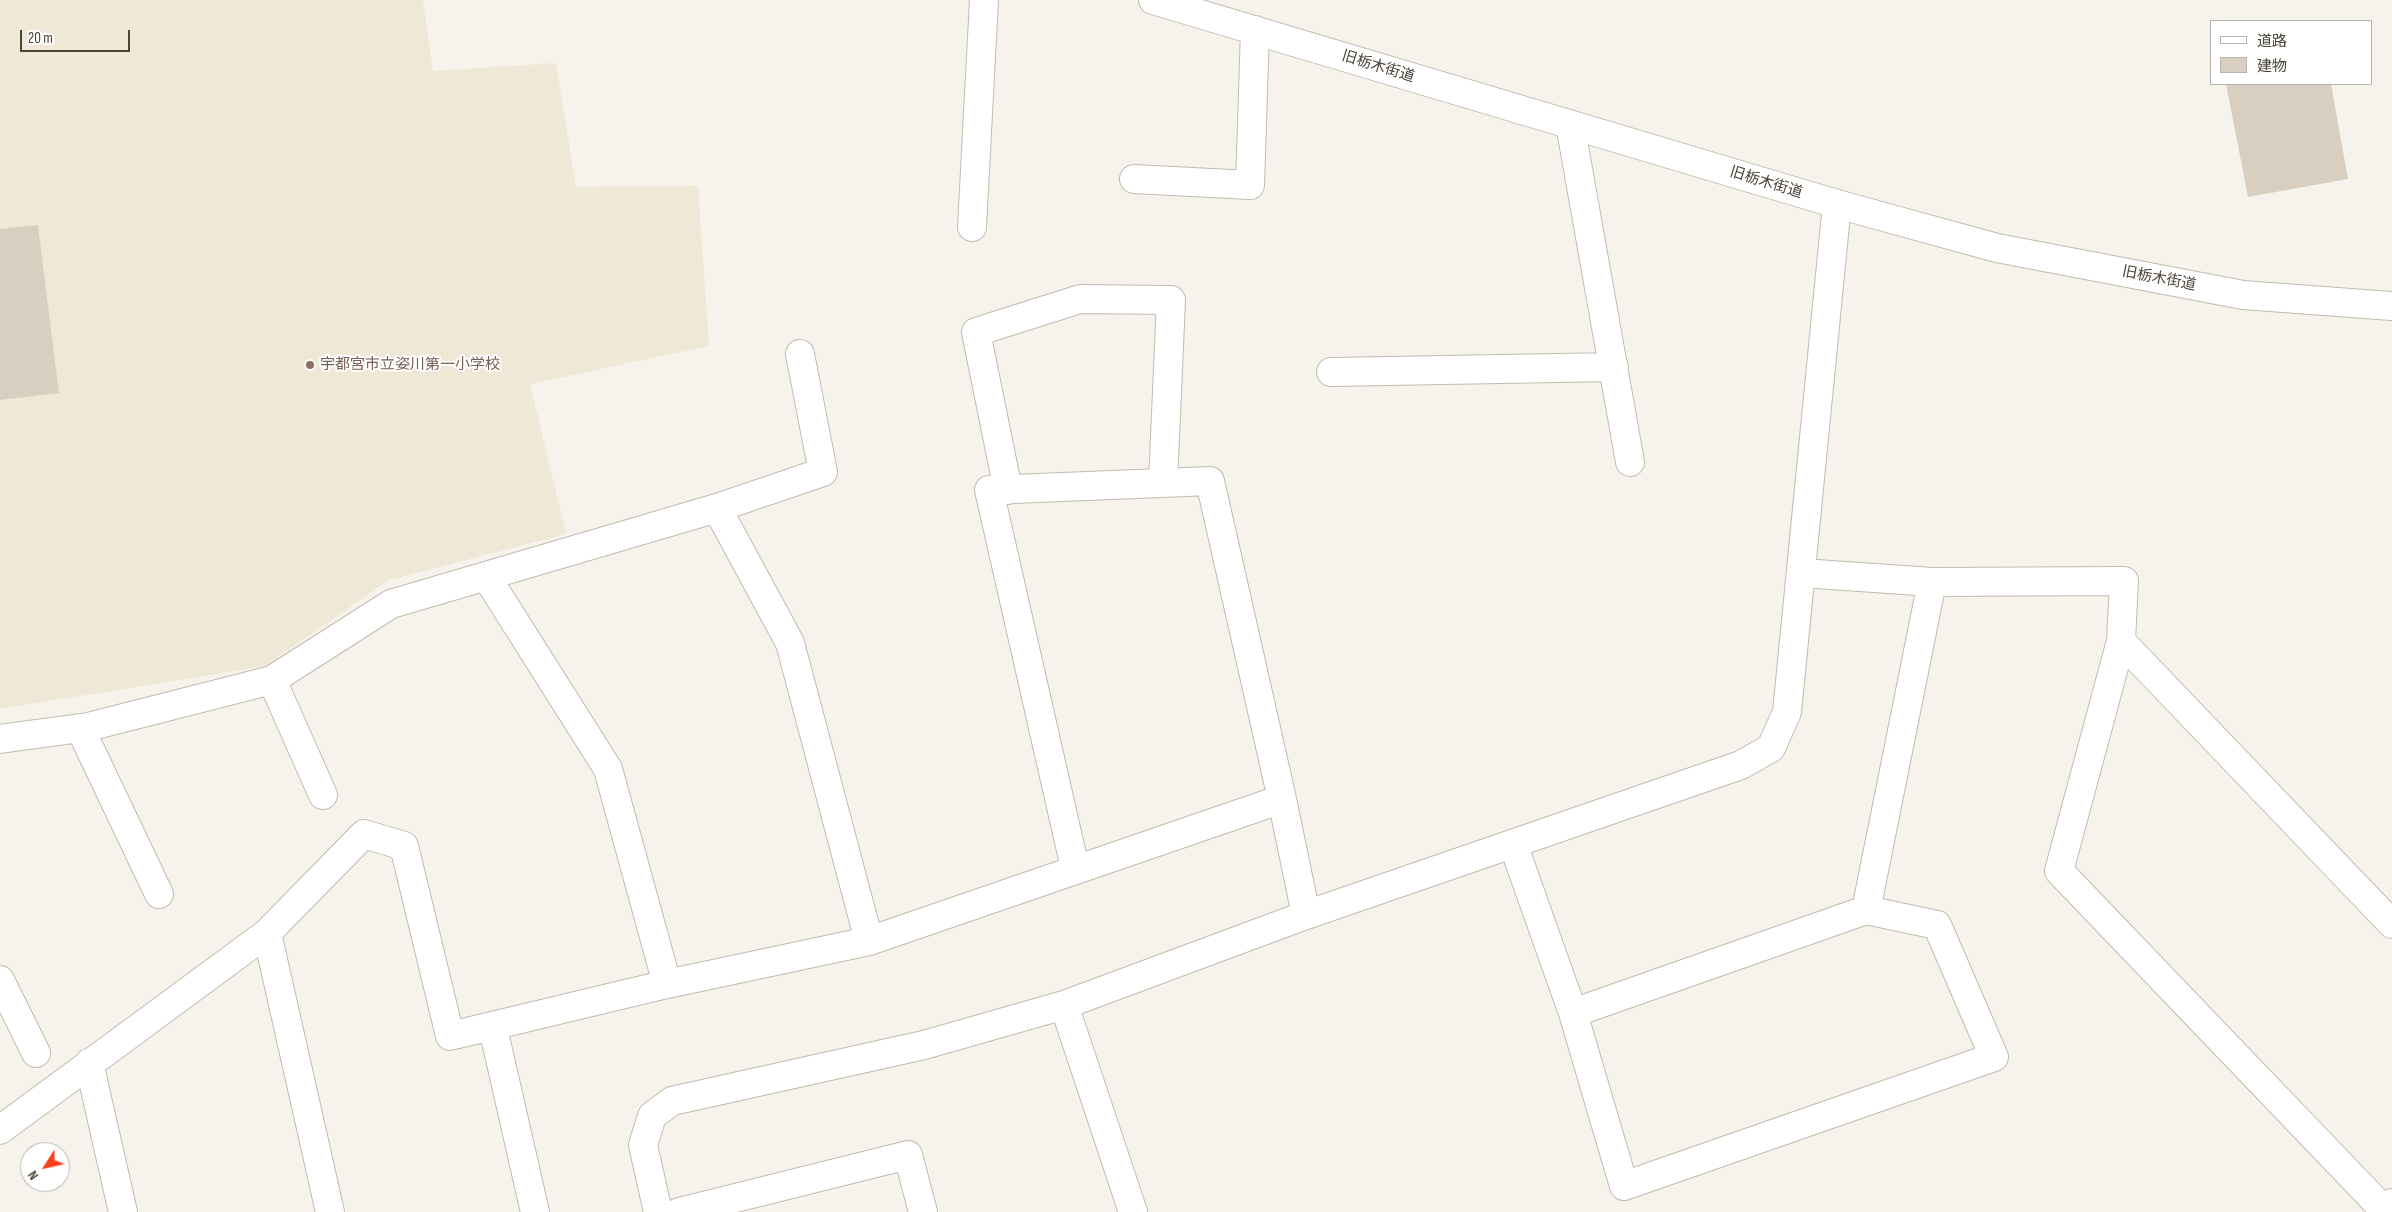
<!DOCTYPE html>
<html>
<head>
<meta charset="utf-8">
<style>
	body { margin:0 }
	#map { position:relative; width:2392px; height:1212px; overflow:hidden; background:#f6f3ec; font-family:"Sofia Sans Condensed","Noto Sans JP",sans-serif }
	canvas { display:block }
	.legend { position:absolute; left:2210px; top:20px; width:162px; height:65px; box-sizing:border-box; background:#fff; border:1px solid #b7b4b0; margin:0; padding:6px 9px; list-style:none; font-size:15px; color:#4b4439 }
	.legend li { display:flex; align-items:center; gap:10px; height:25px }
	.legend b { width:25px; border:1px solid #b7b4b0 }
	.north { position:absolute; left:20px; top:1142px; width:50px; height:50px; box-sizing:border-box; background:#fff; border:1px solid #b7b4b0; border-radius:50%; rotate:235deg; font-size:14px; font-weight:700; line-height:20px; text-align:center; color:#4b4439 }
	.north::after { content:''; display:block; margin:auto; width:18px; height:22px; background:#fc3f1d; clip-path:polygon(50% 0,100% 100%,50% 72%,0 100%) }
	.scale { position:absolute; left:20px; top:30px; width:110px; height:22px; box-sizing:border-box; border:2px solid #4b4439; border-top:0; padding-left:6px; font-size:15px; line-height:18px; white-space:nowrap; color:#4b4439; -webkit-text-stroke:4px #fff; paint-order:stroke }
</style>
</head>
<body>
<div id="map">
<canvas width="2392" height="1212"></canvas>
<ul class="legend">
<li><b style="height:6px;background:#fff"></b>道路</li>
<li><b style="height:14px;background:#d8cfc1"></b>建物</li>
</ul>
<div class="north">N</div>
<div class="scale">20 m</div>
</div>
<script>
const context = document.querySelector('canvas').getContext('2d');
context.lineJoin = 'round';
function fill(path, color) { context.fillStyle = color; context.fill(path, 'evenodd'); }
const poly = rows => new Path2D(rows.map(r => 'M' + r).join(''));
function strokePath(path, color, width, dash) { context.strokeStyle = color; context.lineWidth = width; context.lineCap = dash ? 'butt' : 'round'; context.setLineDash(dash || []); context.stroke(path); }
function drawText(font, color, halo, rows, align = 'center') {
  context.font = font + ' "Sofia Sans Condensed","Noto Sans JP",sans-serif'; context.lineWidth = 4; context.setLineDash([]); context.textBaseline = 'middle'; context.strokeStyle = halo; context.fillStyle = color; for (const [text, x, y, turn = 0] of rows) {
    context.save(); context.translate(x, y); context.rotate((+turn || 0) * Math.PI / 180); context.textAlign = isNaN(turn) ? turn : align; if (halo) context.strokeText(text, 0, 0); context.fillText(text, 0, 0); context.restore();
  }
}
fill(poly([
	[0,0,423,0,433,71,556,63,576,187,698,186,709,346,530,384,566,534,389,580,265,666,0,709]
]), '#efe8d6');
fill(poly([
	[2226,84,2331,84,2348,179,2248,197],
	[38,225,59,393,0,400,0,229]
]), '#d8cfc1');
const minor = poly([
	[1153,0,1837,204,1997,248,2243,295,2392,306],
	[1570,124,1630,462],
	[1134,179,1250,185,1255,30],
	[972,227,984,0],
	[1331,372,1614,367],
	[1008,490,976,332,1080,299,1171,300,1163,483],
	[717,508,823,472,800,354],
	[1802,573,1932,582,2124,581,2121,641,2059,871,2384,1210,2392,1203],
	[486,576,608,769,667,984],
	[2121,641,2392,924],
	[272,680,323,795],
	[80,728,159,894],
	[0,739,88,727,272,680,391,604,717,508,790,643,869,941],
	[1513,844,1573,1013,1624,1186,1994,1057,1937,925,1866,910,1573,1013],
	[1075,868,989,490,1210,481,1282,799,1306,915],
	[1866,910,1932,582],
	[267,933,330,1212],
	[0,980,36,1053],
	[1064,1005,1133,1212],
	[493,1028,535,1212],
	[89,1063,123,1212],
	[0,1130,267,933,364,834,404,846,450,1036,667,984,869,941,1282,799],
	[658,1212,643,1145,652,1116,672,1101,924,1045,1064,1005,1306,915,1741,765,1771,748,1787,712,1837,204],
	[679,1212,908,1155,923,1212]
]);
strokePath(minor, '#c2bbae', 30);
strokePath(minor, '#fff', 28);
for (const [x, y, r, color] of [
	[310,365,5,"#8d6e63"]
]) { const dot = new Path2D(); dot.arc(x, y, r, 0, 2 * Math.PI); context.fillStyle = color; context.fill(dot); strokePath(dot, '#fff', 2); }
drawText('15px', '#4b4439', '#fff', [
	["旧栃木街道",1378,67,17],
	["旧栃木街道",1766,183,17],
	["旧栃木街道",2159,279,11]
]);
drawText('15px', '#785e54', '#fff', [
	["宇都宮市立姿川第一小学校",320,365]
], 'left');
</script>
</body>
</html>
